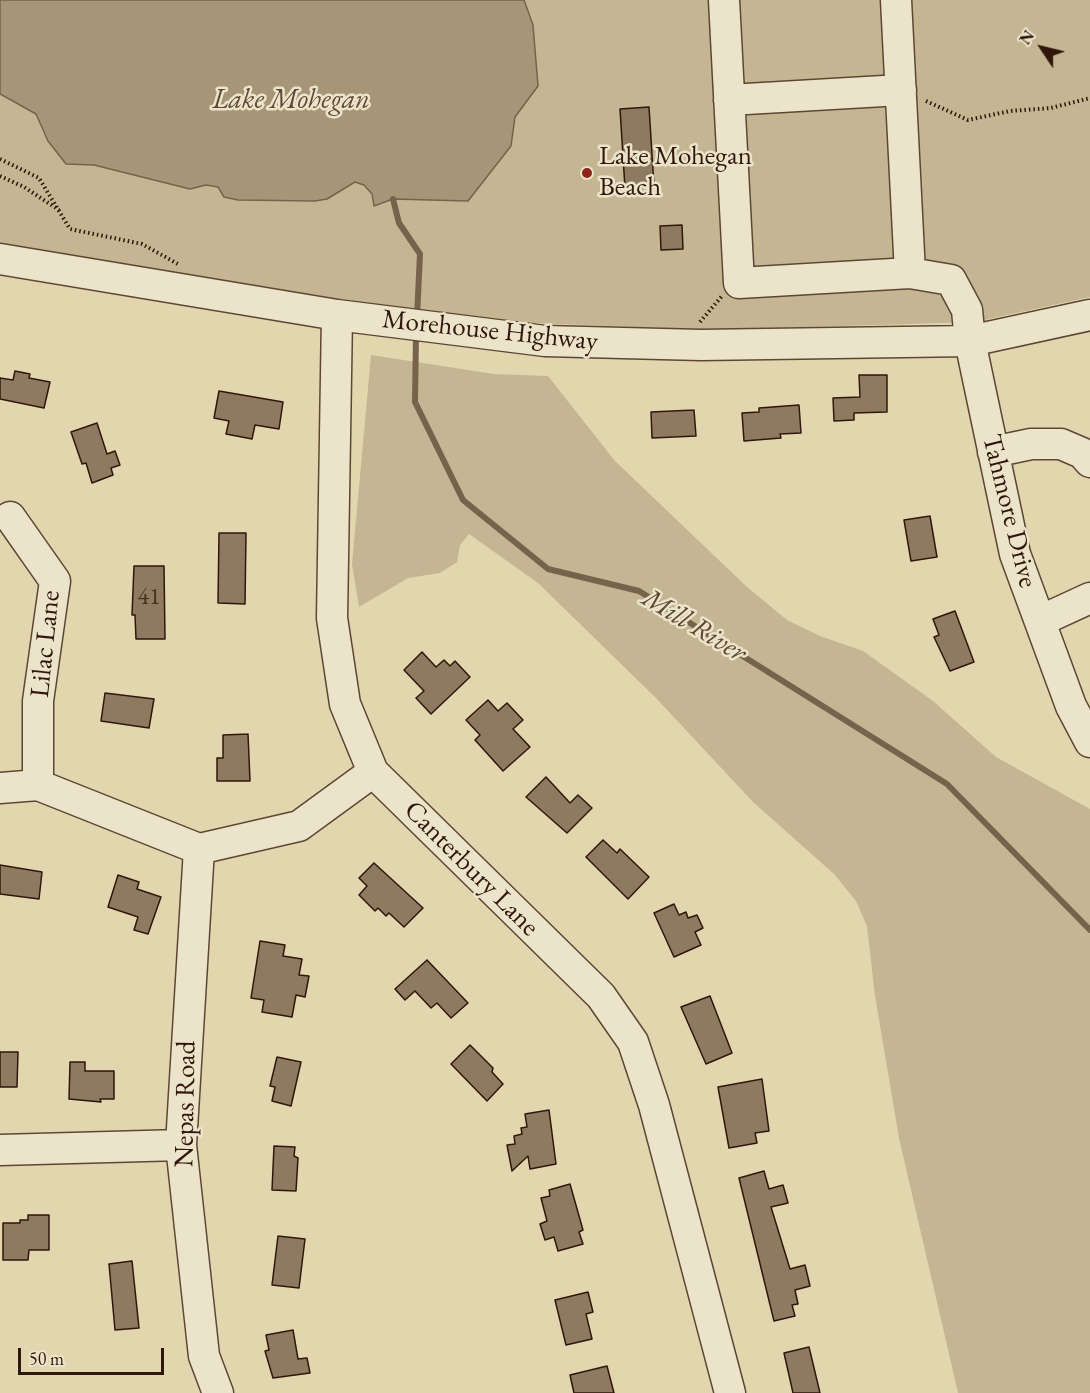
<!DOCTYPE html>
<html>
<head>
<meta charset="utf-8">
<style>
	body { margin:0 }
	#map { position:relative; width:1090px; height:1393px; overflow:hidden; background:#e2d6ae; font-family:"EB Garamond",serif }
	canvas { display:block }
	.north { position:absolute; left:1012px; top:18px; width:60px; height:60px; -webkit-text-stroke:4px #ece4ca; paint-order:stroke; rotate:305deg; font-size:16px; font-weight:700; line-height:24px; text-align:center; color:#31170b }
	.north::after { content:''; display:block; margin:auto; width:21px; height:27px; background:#31170b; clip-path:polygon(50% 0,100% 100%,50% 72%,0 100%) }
	.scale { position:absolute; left:18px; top:1348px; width:146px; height:27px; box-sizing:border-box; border:3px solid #31170b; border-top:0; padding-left:8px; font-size:18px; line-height:21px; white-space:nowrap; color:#31170b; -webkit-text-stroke:4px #ece4ca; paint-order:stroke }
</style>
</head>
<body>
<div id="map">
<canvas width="1090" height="1393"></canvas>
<div class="north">N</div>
<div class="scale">50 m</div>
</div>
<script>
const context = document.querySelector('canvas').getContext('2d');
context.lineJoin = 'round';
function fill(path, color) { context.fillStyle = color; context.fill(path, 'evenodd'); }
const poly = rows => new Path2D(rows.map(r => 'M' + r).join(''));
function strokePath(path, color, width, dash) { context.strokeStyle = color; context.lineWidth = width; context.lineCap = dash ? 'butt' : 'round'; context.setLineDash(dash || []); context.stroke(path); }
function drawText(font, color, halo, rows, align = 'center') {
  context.font = font + ' "EB Garamond",serif'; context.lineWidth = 5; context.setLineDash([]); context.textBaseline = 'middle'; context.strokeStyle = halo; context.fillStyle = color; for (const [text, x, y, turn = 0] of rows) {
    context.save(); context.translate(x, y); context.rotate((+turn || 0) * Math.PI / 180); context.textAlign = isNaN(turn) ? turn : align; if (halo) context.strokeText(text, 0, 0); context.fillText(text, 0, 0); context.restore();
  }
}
fill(poly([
	[0,0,1090,0,1090,297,975,322,712,330,458,320,116,268,0,247],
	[371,355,494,374,548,376,615,461,746,586,787,620,820,636,863,651,933,701,996,757,1090,809,1090,1393,958,1393,899,1138,875,996,867,926,856,901,834,874,753,802,656,698,538,583,469,534,460,545,457,562,440,573,408,578,359,607,352,564]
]), '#c4b692');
const water = poly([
	[0,0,524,0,533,25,538,86,515,117,511,146,468,201,393,199,374,206,372,194,364,185,355,182,327,199,315,201,238,200,224,197,218,187,206,185,190,189,94,165,66,164,48,141,36,114,0,94,0,0]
]);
fill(water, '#a69577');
strokePath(water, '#77634c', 1.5);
strokePath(poly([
	[393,199,399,223,420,254,417,317],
	[416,333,415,402,463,500,548,569,639,591,947,784,1090,930]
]), '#77634c', 6);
const building = poly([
	[649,107,654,186,625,188,620,109,649,107],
	[682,225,683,249,661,250,660,226,682,225],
	[15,371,30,374,29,378,50,382,44,408,0,399,0,378,13,380,15,371],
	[859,375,887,375,887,412,854,413,854,420,834,421,833,398,860,397,859,375],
	[219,391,283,402,279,429,255,425,252,439,226,434,229,421,214,418,219,391],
	[799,405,801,433,780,434,781,438,744,441,742,413,759,412,759,408,799,405],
	[694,410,696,436,652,438,651,412,694,410],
	[97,423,107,454,115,451,120,465,111,468,113,475,92,483,86,463,82,464,71,432,97,423],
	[930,516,937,557,911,561,904,520,930,516],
	[219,533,246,533,245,604,218,603,219,533],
	[134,566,164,566,165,639,136,639,135,615,132,615,134,566],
	[955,611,974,662,950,671,934,637,939,635,933,619,955,611],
	[422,652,436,667,444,660,450,666,455,661,470,677,431,714,416,698,424,691,404,670,422,652],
	[105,693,154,699,149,728,101,721,105,693],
	[488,700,498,711,507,703,523,720,513,729,530,747,503,771,475,740,480,735,466,720,488,700],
	[248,734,250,781,217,781,217,758,223,758,223,735,248,734],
	[546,777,570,803,578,795,592,808,567,833,526,797,546,777],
	[603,840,617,853,620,849,649,877,628,899,586,857,603,840],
	[374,863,423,908,404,927,389,913,386,916,378,908,375,911,359,895,367,886,359,878,374,863],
	[0,865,42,872,39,899,0,894,0,865],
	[118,875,139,882,137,889,161,897,148,934,134,930,138,917,108,907,118,875],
	[674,904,679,915,686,912,688,918,697,915,703,928,695,932,701,945,674,957,654,913,674,904],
	[260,941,285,945,283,956,302,959,299,975,309,976,305,997,296,995,292,1017,262,1012,264,1000,251,998,260,941],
	[427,960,468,1003,451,1018,437,1003,431,1008,415,991,405,1000,395,989,427,960],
	[710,996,732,1053,706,1064,681,1007,710,996],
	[470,1045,493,1068,492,1072,503,1084,487,1101,451,1064,470,1045],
	[0,1052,18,1052,17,1087,0,1087,0,1052],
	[277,1057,301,1062,291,1106,272,1101,275,1087,270,1086,277,1057],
	[70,1062,85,1062,85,1071,114,1071,114,1099,100,1099,101,1102,69,1099,70,1062],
	[762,1079,769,1131,755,1133,757,1143,729,1148,718,1087,762,1079],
	[549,1110,556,1164,530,1169,528,1156,512,1171,507,1145,515,1144,514,1136,522,1134,521,1128,527,1127,525,1114,549,1110],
	[274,1146,295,1147,294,1156,298,1158,296,1191,272,1190,274,1146],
	[764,1171,769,1189,783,1185,788,1203,771,1207,790,1269,805,1265,810,1286,795,1290,798,1304,792,1305,795,1316,774,1321,739,1178,764,1171],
	[570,1184,583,1230,579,1232,583,1244,558,1251,554,1237,545,1240,540,1224,547,1221,541,1198,550,1196,549,1190,570,1184],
	[28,1215,49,1215,49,1250,29,1250,28,1260,3,1260,3,1223,20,1223,20,1220,28,1220,28,1215],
	[278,1236,305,1239,299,1288,272,1285,278,1236],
	[132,1261,139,1328,115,1330,109,1264,132,1261],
	[588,1292,593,1312,586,1314,592,1339,566,1345,555,1300,588,1292],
	[293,1330,298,1359,307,1358,310,1373,273,1378,265,1351,269,1350,266,1335,293,1330],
	[809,1347,820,1393,793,1393,784,1353,809,1347],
	[607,1366,614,1393,574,1393,570,1375,607,1366]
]);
fill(building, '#8d7a60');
strokePath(building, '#31170b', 1.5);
const minor = poly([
	[724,0,739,283,910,273,951,280,967,310,970,341,1015,554,1071,706,1090,742],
	[896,0,910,273],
	[729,100,901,90],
	[0,259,337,315,545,341,701,345,970,341,1090,315],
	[337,315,332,618,345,704,373,772,601,996,633,1042,654,1105,730,1393],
	[993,452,1031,444,1061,444,1082,453,1090,462],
	[10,517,55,581,38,701,38,785],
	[1040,621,1090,598],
	[0,788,38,785,199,849,299,826,373,772],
	[199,849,181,1145,204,1356,218,1393],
	[0,1150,181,1145]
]);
strokePath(minor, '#5d4734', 33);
strokePath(poly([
	[926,101,968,120,1010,111,1051,108,1090,98],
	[0,159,39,178,70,229,142,244,178,264],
	[0,176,24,187,59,210],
	[700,322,722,296]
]), '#31170b', 4, [1.5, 3]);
strokePath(minor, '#ece4ca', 30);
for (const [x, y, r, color] of [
	[587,173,6,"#8f2418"]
]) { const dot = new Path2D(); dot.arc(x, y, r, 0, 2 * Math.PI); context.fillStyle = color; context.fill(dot); strokePath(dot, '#ece4ca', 2); }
drawText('24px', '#483020', null, [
	["41",149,597]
]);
drawText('27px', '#31170b', '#ece4ca', [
	["Lake Mohegan",599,157],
	["Beach",599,188]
], 'left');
drawText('27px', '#31170b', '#ece4ca', [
	["Morehouse Highway",490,331,6],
	["Tahmore Drive",1009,511,76],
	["Lilac Lane",46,644,-84],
	["Canterbury Lane",471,869,45],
	["Nepas Road",186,1104,-89]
]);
drawText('italic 28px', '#604936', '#ece4ca', [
	["Lake Mohegan",291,100],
	["Mill River",694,626,31]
]);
</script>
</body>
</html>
